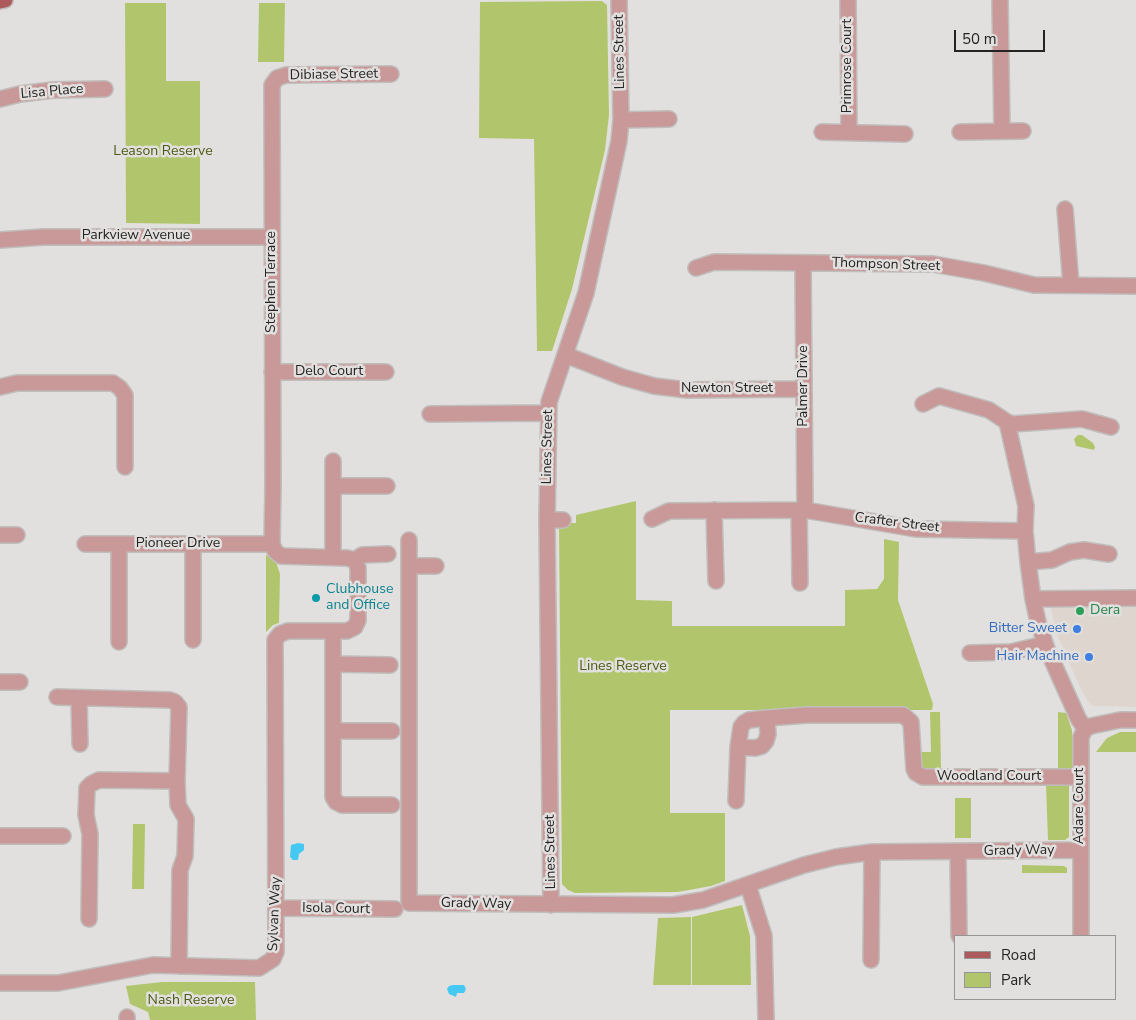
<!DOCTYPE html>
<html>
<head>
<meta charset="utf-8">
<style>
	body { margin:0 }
	#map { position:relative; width:1136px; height:1020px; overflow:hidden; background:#e2e0de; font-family:"Nunito Sans",sans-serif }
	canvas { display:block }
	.legend { position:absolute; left:954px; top:935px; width:162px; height:65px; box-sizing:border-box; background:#e2e0de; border:1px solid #969593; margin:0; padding:6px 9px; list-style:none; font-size:15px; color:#252423 }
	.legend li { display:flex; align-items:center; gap:10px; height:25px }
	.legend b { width:25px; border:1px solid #969593 }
	.scale { position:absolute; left:954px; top:30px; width:91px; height:22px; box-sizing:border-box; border:2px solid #252423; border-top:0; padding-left:6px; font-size:15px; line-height:18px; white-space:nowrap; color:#252423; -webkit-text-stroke:4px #e2e0de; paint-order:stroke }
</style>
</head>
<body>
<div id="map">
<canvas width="1136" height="1020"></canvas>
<ul class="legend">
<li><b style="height:6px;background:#ac5a5b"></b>Road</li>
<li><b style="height:14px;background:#b1c66c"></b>Park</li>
</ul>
<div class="scale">50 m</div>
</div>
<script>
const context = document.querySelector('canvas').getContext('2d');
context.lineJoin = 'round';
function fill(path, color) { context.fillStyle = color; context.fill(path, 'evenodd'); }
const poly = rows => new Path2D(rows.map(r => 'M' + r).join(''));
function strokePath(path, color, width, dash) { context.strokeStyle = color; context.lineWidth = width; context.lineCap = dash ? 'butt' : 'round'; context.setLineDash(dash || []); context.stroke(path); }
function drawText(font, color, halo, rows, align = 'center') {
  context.font = font + ' "Nunito Sans",sans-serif'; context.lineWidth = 5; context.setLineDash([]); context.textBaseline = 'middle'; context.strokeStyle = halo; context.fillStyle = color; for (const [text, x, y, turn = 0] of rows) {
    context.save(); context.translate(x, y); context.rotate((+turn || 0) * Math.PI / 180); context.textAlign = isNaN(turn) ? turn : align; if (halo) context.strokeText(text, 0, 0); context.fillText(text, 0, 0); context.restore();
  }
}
fill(poly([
	[1047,593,1136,593,1136,707,1093,706,1088,702,1079,685,1057,635]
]), '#ded6ce');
fill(poly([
	[602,1,607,5,609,115,605,150,572,289,552,351,537,351,534,139,479,138,480,2],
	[125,3,166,3,166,81,200,81,200,224,126,223],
	[259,3,285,3,284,62,258,62],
	[1078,435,1082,435,1093,443,1095,447,1094,450,1076,446,1074,439],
	[636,501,636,600,672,601,672,626,845,626,845,590,877,589,884,579,884,539,899,542,898,600,933,704,932,710,670,710,670,813,725,813,725,881,711,886,678,892,575,893,568,890,562,884,559,523,576,523,576,515],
	[266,555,276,562,280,574,279,623,273,625,266,632],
	[930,712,940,712,941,769,923,769,919,765,918,752,931,752],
	[1058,712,1066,713,1072,730,1073,767,1070,770,1058,770],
	[1120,732,1136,732,1136,752,1096,752,1107,738],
	[1046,785,1069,785,1069,837,1065,840,1048,840],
	[955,798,971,798,971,838,955,838],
	[133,824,145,824,144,889,132,889],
	[1022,865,1064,866,1067,868,1067,873,1022,873],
	[742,905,750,936,751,985,692,985,692,917],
	[691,917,691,985,653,985,658,918],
	[162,982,255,982,256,1020,150,1020,148,1012,130,1004,126,986]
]), '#b1c66c');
fill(poly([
	[298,843,304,844,304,850,299,854,298,860,293,860,290,857,291,845],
	[453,985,464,985,466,989,464,993,457,993,456,997,449,994,447,989,449,986]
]), '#45c9f3');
const minor = poly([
	[848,0,849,132],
	[1000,0,1002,131],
	[0,99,20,94,53,90,105,89],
	[621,120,669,119],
	[822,132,905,134],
	[960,132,1023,131],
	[1065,209,1071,285],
	[0,240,43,237,272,237],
	[803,263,805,510],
	[696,268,714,262,933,264,984,273,1034,285,1136,286],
	[566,355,622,377,654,386,687,390,804,389],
	[272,372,386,372],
	[0,387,17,383,113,383,120,388,125,395,125,467],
	[923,404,939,396,989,410,1007,422,1013,424,1082,419,1111,427],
	[430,414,548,413],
	[1007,422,1026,506,1025,531,1028,562,1033,599,1038,622,1047,649,1078,718,1085,729],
	[333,486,387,486],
	[714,510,716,581],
	[799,510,800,583],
	[652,519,669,511,805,510,916,529,1025,531],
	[547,520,563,520],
	[0,535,17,535],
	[409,540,409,903,673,905,703,900,804,865,836,857,872,852,1080,850],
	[85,544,272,544],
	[193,544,193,640],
	[119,545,119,642],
	[333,557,333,461],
	[355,560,362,555,388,554],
	[1028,562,1052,560,1070,552,1084,550,1109,554],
	[409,566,436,566],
	[1033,599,1136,598],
	[333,632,333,797,336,802,342,805,392,805],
	[970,653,1011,652,1045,644],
	[333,664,390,665],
	[0,682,20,682],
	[57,697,170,700,175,702,179,707,177,781,178,805,186,819,185,856,180,870,179,966],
	[79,698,80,744],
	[333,731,392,731],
	[738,747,755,748,762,746,766,741,768,734,767,718],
	[736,801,738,747,741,727,744,723,749,720,767,718,807,715,903,715,911,722,914,769,916,773,923,777,1081,777],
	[0,836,63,836],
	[958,852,959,936],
	[748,885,764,936,766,1020],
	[551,905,547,520,549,402,586,293,619,141,621,120,619,0],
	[276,908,395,909],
	[89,919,90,834,86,815,87,788,91,784,99,780,177,781],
	[1081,936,1081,737,1085,729,1091,726,1120,720,1136,720],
	[871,960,872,852],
	[0,983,58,983,153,965,259,968,273,959,276,952,275,640,280,634,288,631,347,631,355,627,358,620,358,568,355,560,347,558,281,556,275,551,272,544,273,487,272,85,277,78,286,75,391,74],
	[127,1020,127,1017]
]);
const major = poly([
	[0,1,5,0]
]);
strokePath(minor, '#c0bebc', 18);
strokePath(major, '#c0bebc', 18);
strokePath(minor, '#c89998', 15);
strokePath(major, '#ac5a5b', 15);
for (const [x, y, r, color] of [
	[316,598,5,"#0f9aa8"],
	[1080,611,5,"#2e9e5b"],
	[1077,629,5,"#3f7fe0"],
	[1089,657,5,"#3f7fe0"]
]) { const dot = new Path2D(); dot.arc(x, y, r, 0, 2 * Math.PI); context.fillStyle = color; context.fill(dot); strokePath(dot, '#e2e0de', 2); }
drawText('14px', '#252423', '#e2e0de', [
	["Lines Street",620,52,-91],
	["Primrose Court",848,66,-90],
	["Dibiase Street",334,75,-1],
	["Lisa Place",52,92,-5],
	["Parkview Avenue",136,236],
	["Thompson Street",886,265,2],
	["Stephen Terrace",272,282,-90],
	["Delo Court",329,372],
	["Palmer Drive",804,386,-90],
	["Newton Street",727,389],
	["Lines Street",548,447,-89],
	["Crafter Street",897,523,7],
	["Pioneer Drive",178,544],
	["Woodland Court",989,777],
	["Adare Court",1080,806,-90],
	["Grady Way",1019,851,-1],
	["Lines Street",551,852,-91],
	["Grady Way",476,904,1],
	["Isola Court",336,909,1],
	["Sylvan Way",275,914,-88]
]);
drawText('14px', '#4b5912', '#e2e0de', [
	["Leason Reserve",163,152],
	["Lines Reserve",623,667],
	["Nash Reserve",191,1001]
]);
drawText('14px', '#0d838f', '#e2e0de', [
	["Clubhouse",326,590],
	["and Office",326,606]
], 'left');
drawText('14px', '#27864d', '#e2e0de', [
	["Dera",1090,611]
], 'left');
drawText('14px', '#366cbe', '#e2e0de', [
	["Bitter Sweet",1067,629],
	["Hair Machine",1079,657]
], 'right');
</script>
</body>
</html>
